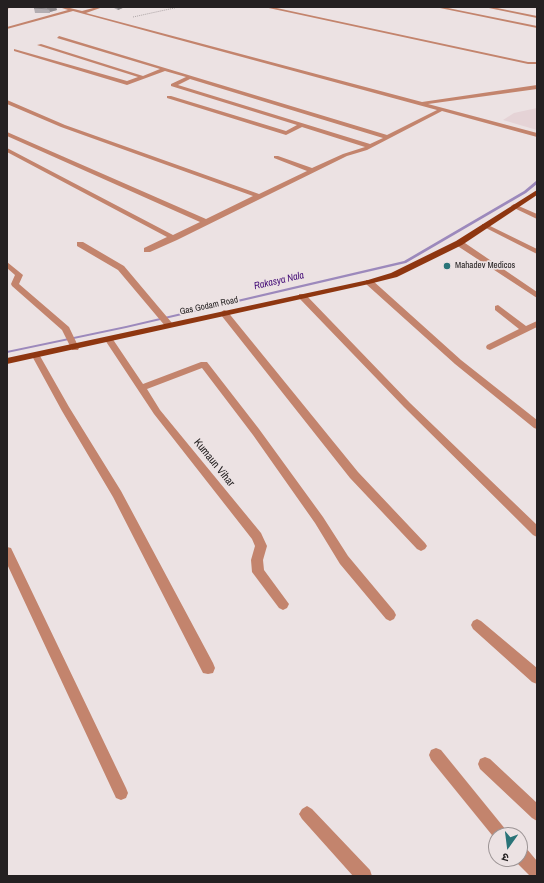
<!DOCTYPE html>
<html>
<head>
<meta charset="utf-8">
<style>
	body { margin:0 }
	#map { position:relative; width:544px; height:883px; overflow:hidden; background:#ece2e3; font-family:"Archivo Narrow","Noto Sans Devanagari",sans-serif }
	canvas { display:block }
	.frame { position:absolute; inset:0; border:8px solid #242021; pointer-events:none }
	.north { position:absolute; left:488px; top:827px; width:40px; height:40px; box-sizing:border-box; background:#ece2e3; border:1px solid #9c9495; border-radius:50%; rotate:194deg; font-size:11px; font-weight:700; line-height:16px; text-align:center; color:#242021 }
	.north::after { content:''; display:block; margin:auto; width:14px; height:18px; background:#2a7478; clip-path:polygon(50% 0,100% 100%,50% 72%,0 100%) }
</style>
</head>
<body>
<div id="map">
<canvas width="544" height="883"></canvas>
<div class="frame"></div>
<div class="north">उ</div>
</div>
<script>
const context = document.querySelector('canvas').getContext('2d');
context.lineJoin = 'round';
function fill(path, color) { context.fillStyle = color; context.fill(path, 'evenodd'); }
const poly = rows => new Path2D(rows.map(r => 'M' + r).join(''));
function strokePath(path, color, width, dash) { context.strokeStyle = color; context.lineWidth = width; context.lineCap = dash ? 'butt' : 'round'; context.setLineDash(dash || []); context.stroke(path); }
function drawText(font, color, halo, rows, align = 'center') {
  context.font = font + ' "Archivo Narrow",sans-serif'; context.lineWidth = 3.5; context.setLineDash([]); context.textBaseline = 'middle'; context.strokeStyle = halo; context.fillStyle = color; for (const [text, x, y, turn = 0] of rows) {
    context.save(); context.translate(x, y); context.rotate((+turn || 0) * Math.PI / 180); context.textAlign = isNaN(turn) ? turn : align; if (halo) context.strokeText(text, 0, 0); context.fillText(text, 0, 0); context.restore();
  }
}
fill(poly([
	[537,108,537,130,503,120,514,113]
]), '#e5d3d6');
fill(poly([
	[536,181,537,181,537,184,526,193,406,263,126,328,7,353,7,351,126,326,404,261,524,191,536,181]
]), '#9c89bc');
strokePath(poly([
	[133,17,179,7]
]), '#aba3a4', 1, [1, 1]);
fill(poly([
	[7,7,12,7,7,9,7,7],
	[59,7,66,7,82,11,97,7,103,7,86,13,422,102,537,85,537,89,428,104,537,133,537,137,442,111,367,150,347,156,177,240,150,252,144,252,144,248,167,237,7,152,7,148,173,235,200,222,7,136,7,132,206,219,253,196,61,127,7,104,7,100,65,125,259,194,307,171,274,158,274,156,278,156,312,168,343,154,365,147,302,127,286,135,167,98,167,96,171,96,286,131,297,125,171,86,171,84,186,77,165,71,127,85,14,51,14,49,127,81,138,77,37,45,41,44,143,76,160,69,57,38,59,36,387,135,437,110,73,11,7,29,7,27,68,10,59,7],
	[190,79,383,138,370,144,178,85,190,79],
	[264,7,272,7,528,62,537,62,537,64,528,64,264,7],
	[435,7,443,7,537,26,537,28,435,7],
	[484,7,492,7,537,16,537,18,484,7],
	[514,204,537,214,537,219,512,207,511,206,514,204],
	[482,224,486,224,537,249,537,254,482,226,482,224],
	[456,241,462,241,537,292,537,298,456,245,456,241],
	[77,242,83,242,124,266,172,323,172,327,166,327,118,270,77,246,77,242],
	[7,262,23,275,19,284,69,327,79,348,78,350,72,350,62,330,12,286,11,284,15,275,7,268,7,262],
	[366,280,372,280,461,360,537,420,537,429,534,428,455,364,366,284,366,280],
	[299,294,305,294,410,403,537,525,537,537,533,535,404,407,299,298,299,294],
	[498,305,526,326,537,321,537,327,490,350,487,349,486,347,487,345,519,329,495,310,495,306,498,305],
	[224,310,227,311,358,472,425,543,427,546,425,549,421,551,417,549,350,478,221,315,220,313,224,310],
	[109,337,112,338,143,384,201,362,207,362,259,429,323,517,348,556,394,611,396,615,394,619,390,621,386,619,340,564,315,523,253,435,202,368,147,389,160,410,261,533,267,546,263,560,264,570,289,604,287,608,283,610,279,608,252,572,251,560,255,546,252,539,154,414,105,340,109,337],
	[36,353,40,356,69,407,121,491,213,663,215,668,213,673,208,674,203,673,113,497,62,411,32,356,36,353],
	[7,547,11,548,126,788,128,793,126,798,121,800,116,798,7,564,7,547],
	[477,619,481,621,537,668,537,684,532,682,473,629,471,625,473,621,477,619],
	[436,748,441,750,506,830,509,835,496,835,496,840,431,760,429,755,431,750,436,748],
	[485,757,490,759,537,803,537,821,532,818,480,769,478,764,480,759,485,757],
	[307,806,312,809,370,870,372,876,353,876,302,819,299,814,302,809,307,806],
	[520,846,526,848,537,861,537,876,530,876,514,860,520,859,520,846]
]), '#c3846d');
fill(poly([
	[537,190,537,195,462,245,397,277,369,284,7,364,7,358,368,280,391,273,456,241,537,190]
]), '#8e3610');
fill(poly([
	[37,7,56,7,57,10,50,12,50,13,35,13,34,8],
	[112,7,125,7,118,10]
]), '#b3adb1');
fill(poly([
	[50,7,56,7,57,10,50,12,49,9,47,8],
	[117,7,125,7,118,10]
]), '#928d90');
const building = poly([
	[37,7,50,7,47,8,49,9,34,8,37,7]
]);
fill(building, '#d0c9ce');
strokePath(building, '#928d90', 1);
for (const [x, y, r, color] of [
	[447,266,4,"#2a7478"]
]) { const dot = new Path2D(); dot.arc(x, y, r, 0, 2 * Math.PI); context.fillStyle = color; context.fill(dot); strokePath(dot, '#ece2e3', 1.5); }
drawText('9px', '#242021', '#ece2e3', [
	["Mahadev Medicos",455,266]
], 'left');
drawText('9px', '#242021', '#ece2e3', [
	["Gas Godam Road",209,306,-12]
]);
drawText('italic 10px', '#440d77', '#ece2e3', [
	["Rakasya Nala",279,281,-13]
]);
drawText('11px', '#242021', '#ece2e3', [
	["Kumaun Vihar",214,463,51]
]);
</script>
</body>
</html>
